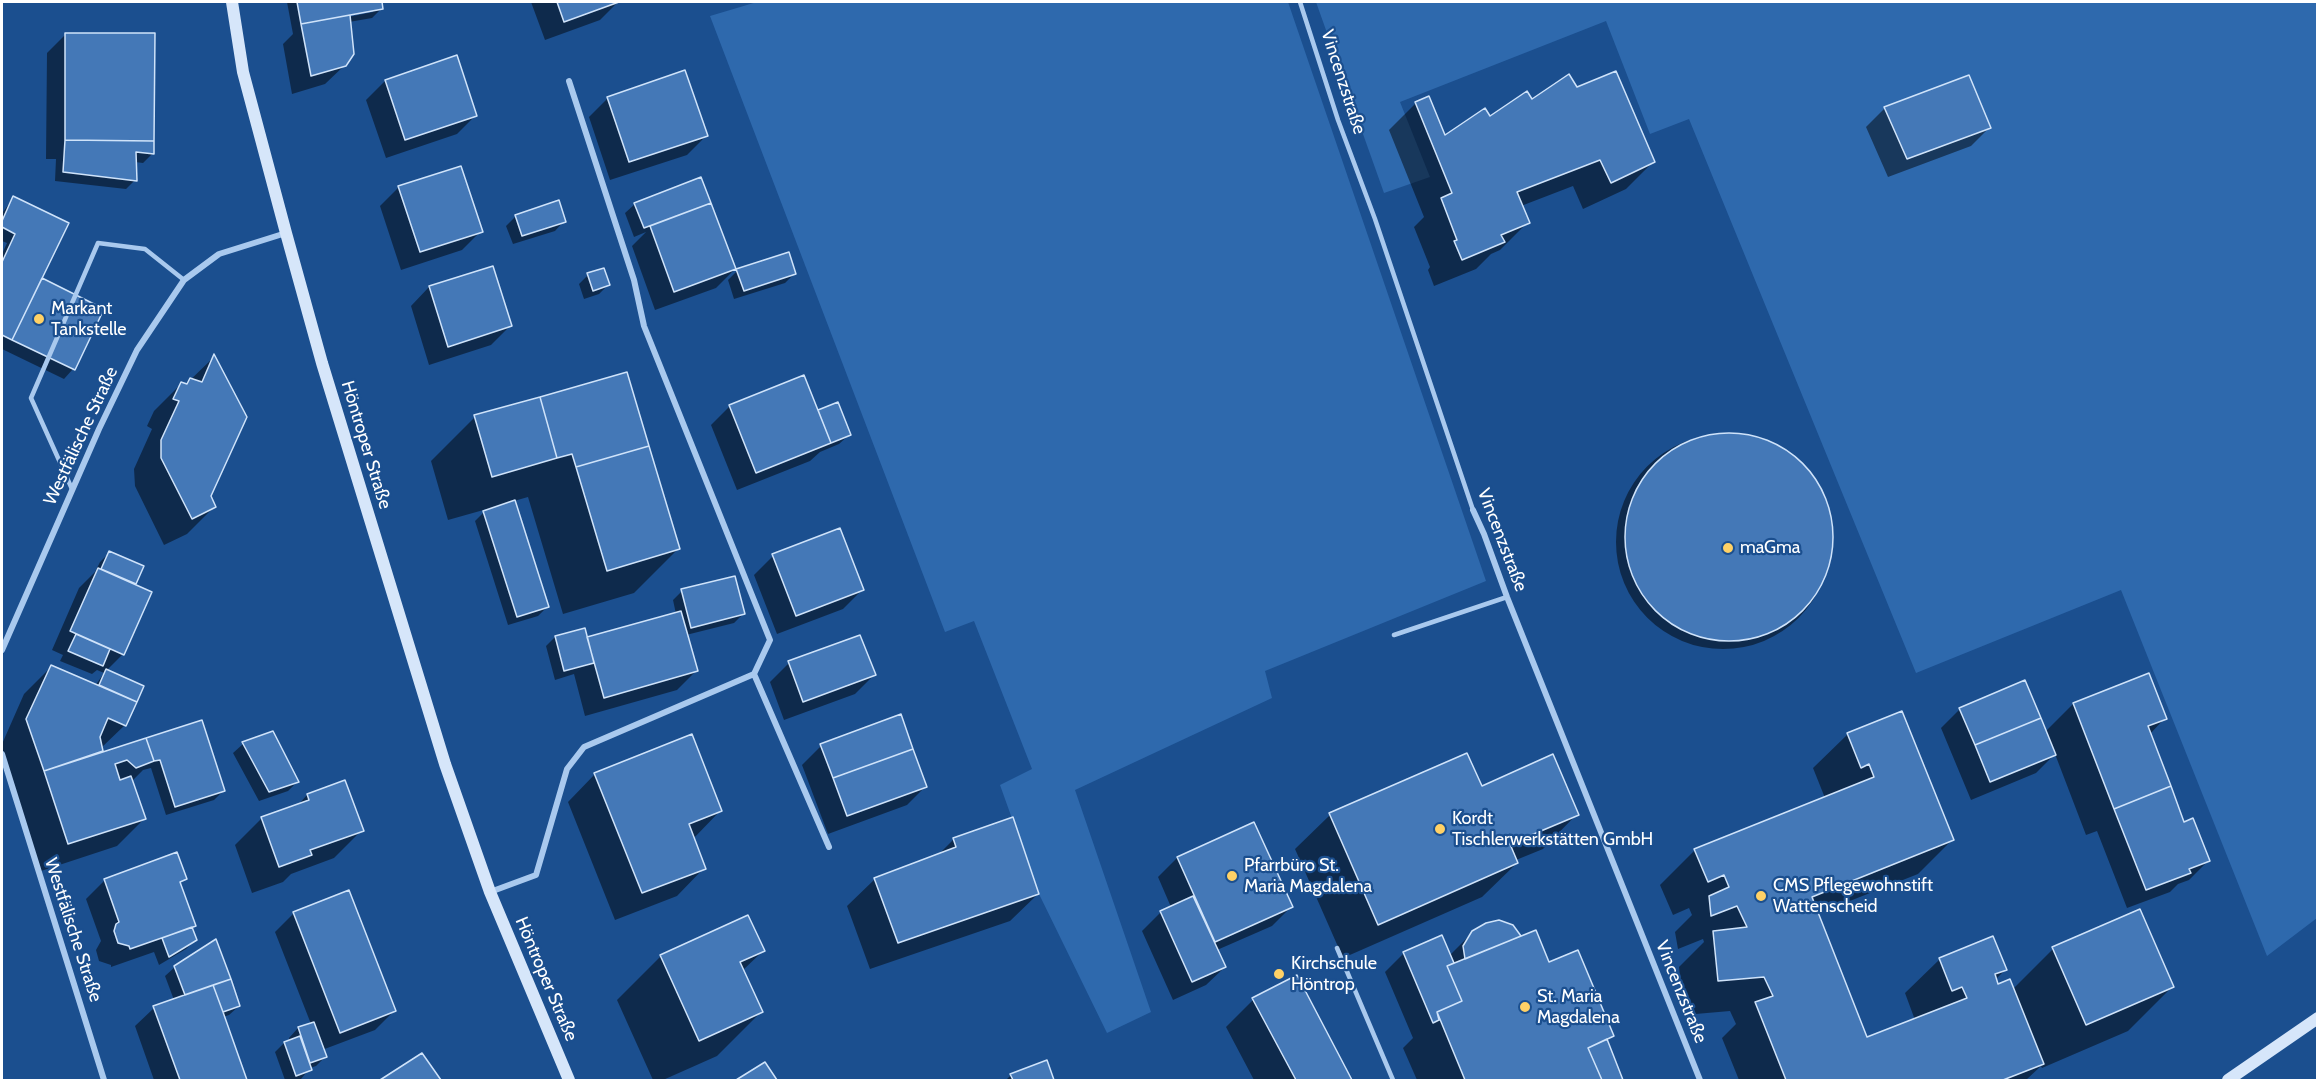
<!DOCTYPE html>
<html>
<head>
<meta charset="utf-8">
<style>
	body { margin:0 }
	#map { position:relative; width:2319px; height:1082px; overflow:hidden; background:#1b4f8f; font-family:Cabin,sans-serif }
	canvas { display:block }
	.frame { position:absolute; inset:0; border:3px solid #fff; pointer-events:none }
</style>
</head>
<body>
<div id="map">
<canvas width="2319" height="1082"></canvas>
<div class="frame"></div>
</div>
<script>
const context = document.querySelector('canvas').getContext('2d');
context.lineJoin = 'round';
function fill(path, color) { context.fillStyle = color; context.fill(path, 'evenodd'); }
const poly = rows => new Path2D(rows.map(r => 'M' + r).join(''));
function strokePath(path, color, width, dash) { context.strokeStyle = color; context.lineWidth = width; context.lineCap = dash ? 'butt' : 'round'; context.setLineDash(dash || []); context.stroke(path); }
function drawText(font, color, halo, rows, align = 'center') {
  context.font = font + ' Cabin,sans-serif'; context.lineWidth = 4.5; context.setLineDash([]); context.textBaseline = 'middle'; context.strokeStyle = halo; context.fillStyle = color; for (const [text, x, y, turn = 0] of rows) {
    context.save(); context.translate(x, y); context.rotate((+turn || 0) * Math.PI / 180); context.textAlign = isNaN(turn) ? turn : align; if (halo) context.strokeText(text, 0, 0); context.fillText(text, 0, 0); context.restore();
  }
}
fill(poly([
	[757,2,1288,2,1486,581,1265,671,1272,698,1075,790,1151,1012,1107,1033,1039,894,1000,785,1032,769,974,621,945,632,710,16],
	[1316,2,2317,2,2317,918,2267,956,2121,590,1916,673,1689,119,1650,134,1606,21,1400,102,1430,177,1384,193]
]), '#2e69ad');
fill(poly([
	[287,2,380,2,381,9,372,18,349,22,345,65,325,84,292,94,283,44,293,34],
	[373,9,373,12,348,17,348,14],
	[531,2,618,2,600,20,545,40],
	[66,34,153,153,143,163,135,162,135,180,126,189,55,181,56,159,46,159,47,53],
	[456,57,476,115,457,134,386,158,366,100,385,81],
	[608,98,706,136,687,155,610,180,589,117],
	[1532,101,1653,162,1626,189,1583,209,1573,186,1521,206,1528,222,1500,250,1491,254,1476,269,1434,286,1428,270,1430,267,1414,227,1424,217,1389,130,1416,103,1444,137],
	[1885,108,1990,127,1971,146,1888,177,1866,127],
	[700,179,735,269,716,288,655,310,632,246,646,232,634,237,625,213,635,204],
	[399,187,481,231,462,250,401,270,380,206],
	[14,198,40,279,102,309,73,369,64,379,2,349,2,254,7,243,2,241,2,213],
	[516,216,564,221,555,231,513,244,506,226],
	[737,271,795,273,785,283,734,299,728,280],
	[588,275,608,285,599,294,584,299,579,284],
	[429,287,510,326,491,345,429,365,411,306],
	[214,357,209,496,215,506,187,534,164,545,135,486,134,469,152,429,147,426,154,411,182,383,185,385],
	[626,374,678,549,634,593,563,614,528,497,514,501,548,606,538,616,508,625,475,521,487,509,448,520,431,461,475,417],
	[730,406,819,411,849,435,839,444,820,452,810,461,737,490,711,425],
	'1616 542a107 107 0 1 1 214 0a107 107 0 1 1-214 0Z',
	[109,553,135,583,123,654,106,671,142,687,125,725,101,748,102,753,147,739,224,790,214,800,166,815,151,768,143,770,132,781,144,819,117,846,41,871,2,753,2,744,24,694,51,667,95,686,104,673,97,670,92,674,60,661,63,655,52,650,79,588,95,572,100,562],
	[773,556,862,590,843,609,777,634,754,575],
	[682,591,743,614,734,623,686,635,696,671,677,690,585,716,574,674,555,680,546,646,555,637,586,640,676,614,673,600],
	[859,637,874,675,855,694,784,720,770,682,789,663],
	[2073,704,2165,718,2150,734,2183,824,2208,861,2189,880,2178,884,2170,892,2127,908,2097,831,2086,835,2055,754,2036,773,1971,800,1941,728,1960,709,2045,732],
	[272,732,297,782,288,791,259,801,233,753,243,744],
	[1848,734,1952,840,1918,874,1817,914,1867,1039,1915,1020,1905,993,1940,959,2005,970,1995,980,1997,985,2013,989,2053,949,2172,987,2128,1031,2042,1068,2041,1066,2026,1080,1739,1080,1722,1038,1736,1024,1730,1011,1684,1015,1679,967,1704,942,1703,939,1678,949,1675,932,1692,915,1689,908,1673,915,1660,885,1695,850,1825,798,1813,768],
	[821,746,926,786,907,805,828,834,802,765],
	[1466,755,1481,788,1577,814,1543,849,1516,860,1517,863,1482,897,1343,958,1295,849,1330,815],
	[595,774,721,810,693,839,704,868,677,896,615,920,568,802],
	[307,795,362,830,334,858,291,874,283,882,252,893,235,845,262,818,297,806],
	[1254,824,1291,907,1272,926,1217,950,1225,967,1206,985,1173,1000,1142,931,1161,912,1171,907,1158,877,1177,858],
	[954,839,1038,894,1010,921,870,969,847,906,875,879,938,855],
	[185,878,179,884,195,925,191,929,195,940,186,949,159,965,154,952,111,967,111,965,99,961,96,950,101,941,86,899,105,880],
	[294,913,394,1011,375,1030,322,1050,325,1057,316,1066,310,1068,301,1079,285,1080,275,1052,284,1043,290,1041,289,1038,298,1028,311,1024,275,932],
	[1513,926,1521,938,1549,963,1612,1036,1606,1042,1622,1080,1417,1080,1403,1048,1413,1038,1385,972,1404,953,1449,956,1473,932],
	[763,951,742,971,761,1012,717,1056,663,1080,653,1080,617,1000,661,956],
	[175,967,239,1006,229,1015,223,1017,246,1080,154,1080,135,1026,154,1008,174,1000,165,976],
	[1296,978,1350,1080,1254,1080,1226,1027,1253,1000],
	[422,1055,439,1080,382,1080],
	[1046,1062,1053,1080,1006,1080,1011,1075]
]), '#0007');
const building = poly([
	[297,2,382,2,383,9,301,24,297,2],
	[557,2,619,2,564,22,557,2],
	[350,15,354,54,346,66,311,76,301,24,350,15],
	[65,33,155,33,154,141,65,140,65,33],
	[457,55,477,116,405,140,385,80,457,55],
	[685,70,708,136,629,162,607,97,685,70],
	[1616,71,1655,162,1611,183,1600,160,1517,192,1530,223,1501,235,1505,242,1462,260,1454,241,1457,240,1441,198,1452,193,1415,102,1429,96,1445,135,1485,108,1490,116,1527,91,1532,99,1569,74,1577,87,1616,71],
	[1969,75,1991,128,1907,159,1884,107,1969,75],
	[65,140,154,141,154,154,136,152,137,181,63,172,65,140],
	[461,166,483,232,420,252,398,186,461,166],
	[701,177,711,203,644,228,634,203,701,177],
	[13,196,69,223,12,340,2,335,2,262,15,234,2,227,2,221,13,196],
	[559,200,566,222,522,236,515,215,559,200],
	[711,203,736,269,674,292,650,226,711,203],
	[789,252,796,274,744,291,736,269,789,252],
	[493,266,512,326,448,347,429,286,493,266],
	[604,268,610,285,593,291,587,273,604,268],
	[42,278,104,309,75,370,12,340,42,278],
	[214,354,247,417,211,496,216,507,192,519,161,458,161,440,179,401,173,399,181,382,187,384,190,378,202,382,214,354],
	[627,372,649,446,576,467,572,454,557,458,540,397,627,372],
	[804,375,831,443,756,473,729,405,804,375],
	[540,397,557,458,492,477,474,415,540,397],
	[838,402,851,435,831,443,818,410,838,402],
	'1625 537a104 104 0 1 1 208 0a104 104 0 1 1-208 0Z',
	[649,446,680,549,607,571,576,467,649,446],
	[515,500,549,607,517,617,483,511,515,500],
	[840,528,864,590,796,616,772,554,840,528],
	[109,551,144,566,136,584,101,569,109,551],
	[98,568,152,592,124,655,70,631,98,568],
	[735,576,745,614,691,628,681,589,735,576],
	[681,611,698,671,604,698,587,637,681,611],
	[585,628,594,663,564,671,555,636,585,628],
	[76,634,110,649,103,666,68,651,76,634],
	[860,635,876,675,803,702,788,661,860,635],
	[51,665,137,702,126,726,108,718,100,737,103,751,44,771,26,719,51,665],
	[106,669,144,686,137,702,99,685,106,669],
	[2149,673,2167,719,2148,726,2171,786,2114,809,2073,703,2149,673],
	[2025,680,2041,718,1975,745,1959,708,2025,680],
	[1902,711,1954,840,1812,897,1867,1037,1967,998,1962,987,1952,991,1939,958,1993,936,2007,970,1995,974,1998,984,2010,979,2044,1064,2003,1080,1786,1080,1755,1002,1773,996,1764,977,1718,981,1713,931,1747,927,1737,906,1711,916,1709,896,1729,887,1724,875,1708,882,1694,849,1874,777,1869,764,1861,768,1847,733,1902,711],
	[901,714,913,749,833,778,820,744,901,714],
	[2041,718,2056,755,1990,782,1975,745,2041,718],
	[202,720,225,791,175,807,160,760,154,761,146,738,202,720],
	[273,731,299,782,269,792,242,742,273,731],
	[692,734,722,811,689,824,706,869,642,893,594,773,692,734],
	[146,738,154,761,136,768,127,760,115,764,120,780,131,776,146,819,68,844,44,771,146,738],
	[913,749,927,787,847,816,833,778,913,749],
	[1467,753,1482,786,1553,754,1579,815,1510,844,1518,863,1378,925,1329,813,1467,753],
	[345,780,364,831,310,850,312,855,279,867,261,817,309,800,307,794,345,780],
	[2171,786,2184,822,2193,818,2210,861,2189,869,2191,873,2146,890,2114,809,2171,786],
	[1013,817,1039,894,898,943,874,878,956,847,953,838,1013,817],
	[1254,822,1293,907,1215,942,1177,857,1254,822],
	[177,852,187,879,180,882,196,926,130,949,129,946,118,943,114,931,116,924,119,922,104,879,177,852],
	[349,890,396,1011,340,1033,293,912,349,890],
	[1193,896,1226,967,1192,982,1160,911,1193,896],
	[2140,909,2174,987,2086,1025,2052,947,2140,909],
	[748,915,765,951,740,962,763,1012,699,1041,660,955,748,915],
	[1499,920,1513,925,1521,936,1465,959,1463,946,1472,931,1486,923,1499,920],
	[192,927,197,940,169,957,162,938,192,927],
	[1536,930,1549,962,1578,950,1614,1036,1588,1048,1602,1080,1465,1080,1437,1012,1462,1001,1447,966,1536,930],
	[1442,935,1454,963,1447,966,1462,1001,1437,1012,1439,1020,1433,1023,1403,952,1442,935],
	[216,939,231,979,185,995,174,966,216,939],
	[1297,975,1352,1080,1296,1080,1252,998,1297,975],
	[231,979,240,1006,223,1012,213,985,231,979],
	[213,985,223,1012,247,1080,180,1080,153,1006,213,985],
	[314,1022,327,1057,310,1063,298,1027,314,1022],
	[300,1036,312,1070,296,1076,284,1042,300,1036],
	[1607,1039,1623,1080,1602,1080,1588,1048,1607,1039],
	[422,1053,441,1080,380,1080,422,1053],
	[1047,1060,1054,1080,1013,1080,1010,1074,1047,1060],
	[765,1062,777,1080,736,1080,765,1062]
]);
fill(building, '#4478b7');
strokePath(building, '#cfe3fa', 1.5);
strokePath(poly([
	[1300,2,1338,120,1375,219,1473,510],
	[72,489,31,398,98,243,145,249,184,280],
	[1394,635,1507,597],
	[1337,948,1393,1080]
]), '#a9c9ee', 4.5);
strokePath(poly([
	[569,81,634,280,644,326,770,640,754,674,829,847],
	[1473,510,1484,534,1507,597,1700,1080],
	[2,650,99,429,137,350,184,280,219,254,286,233],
	[2,754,104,1080],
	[490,892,536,875,567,769,584,747,754,674]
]), '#a9c9ee', 6);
strokePath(poly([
	[232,2,243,72,286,233,322,363,445,764,490,892,569,1080],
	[2228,1080,2318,1018]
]), '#d6e6fa', 12);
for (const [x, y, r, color] of [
	[39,319,6,"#ffd166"],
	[1728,548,6,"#ffd166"],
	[1440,829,6,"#ffd166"],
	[1232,876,6,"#ffd166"],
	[1761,896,6,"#ffd166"],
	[1279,974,6,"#ffd166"],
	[1525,1007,6,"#ffd166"]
]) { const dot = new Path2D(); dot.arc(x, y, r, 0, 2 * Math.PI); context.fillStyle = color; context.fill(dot); strokePath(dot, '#1b4f8f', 2); }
drawText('18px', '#fff', '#1b4f8f', [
	["Vincenzstraße",1343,82,72],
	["Westfälische Straße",81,436,-65],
	["Höntroper Straße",366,445,73],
	["Vincenzstraße",1502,540,69],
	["Westfälische Straße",73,930,72],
	["Höntroper Straße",546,979,67],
	["Vincenzstraße",1681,992,68]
]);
drawText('18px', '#fff', '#1b4f8f', [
	["Markant",51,309],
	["Tankstelle",51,330],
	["maGma",1740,548],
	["Kordt",1452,819],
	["Tischlerwerkstätten GmbH",1452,840],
	["Pfarrbüro St.",1244,866],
	["Maria Magdalena",1244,887],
	["CMS Pflegewohnstift",1773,886],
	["Wattenscheid",1773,907],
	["Kirchschule",1291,964],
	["Höntrop",1291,985],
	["St. Maria",1537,997],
	["Magdalena",1537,1018]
], 'left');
</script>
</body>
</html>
